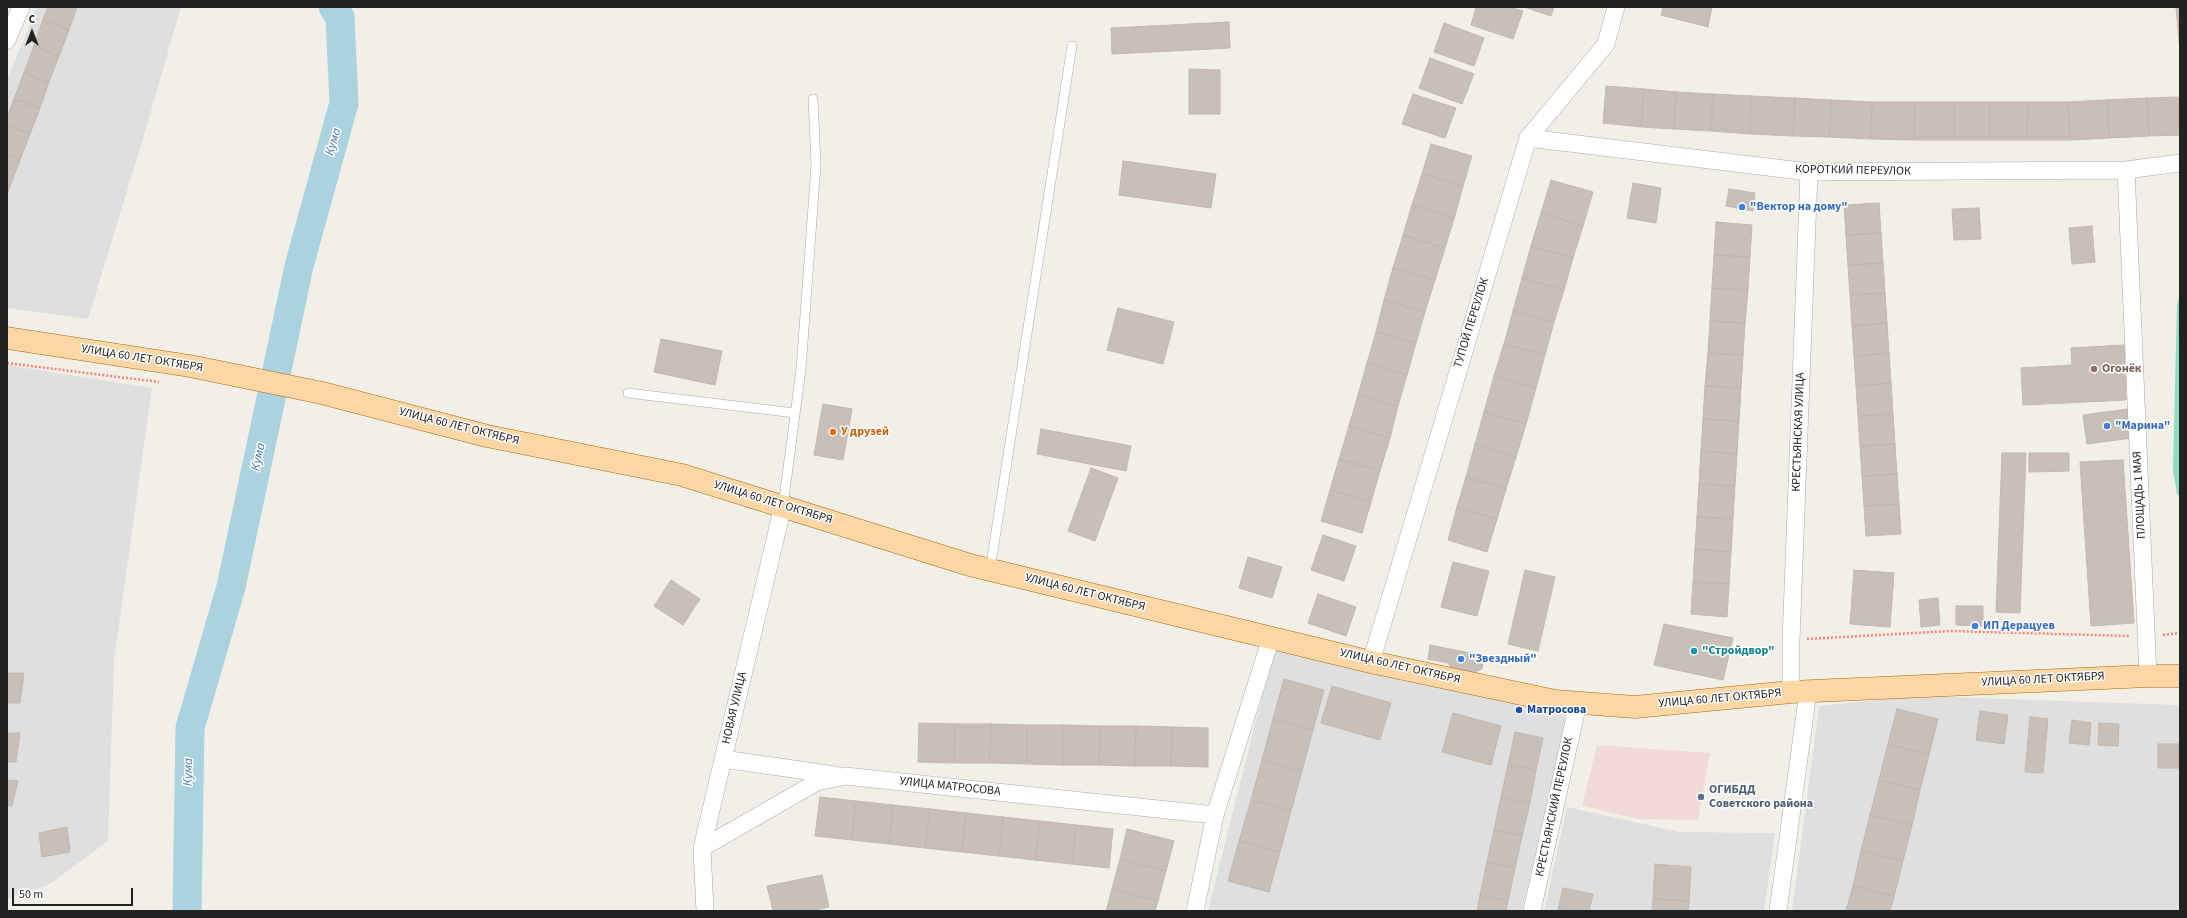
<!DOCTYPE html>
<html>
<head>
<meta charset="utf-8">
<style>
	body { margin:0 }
	#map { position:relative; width:2187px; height:918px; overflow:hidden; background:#f2efe9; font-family:"Source Sans 3",sans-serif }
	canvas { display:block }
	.frame { position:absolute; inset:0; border:8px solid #222; pointer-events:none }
	.north { position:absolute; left:12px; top:12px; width:40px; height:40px; -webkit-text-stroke:3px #fff; paint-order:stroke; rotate:0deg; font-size:11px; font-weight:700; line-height:16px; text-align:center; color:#222 }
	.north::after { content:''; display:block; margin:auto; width:14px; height:18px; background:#222; clip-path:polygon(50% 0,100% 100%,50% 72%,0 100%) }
	.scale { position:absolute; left:12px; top:888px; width:121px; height:18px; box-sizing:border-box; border:2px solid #222; border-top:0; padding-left:5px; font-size:12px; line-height:14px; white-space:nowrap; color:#222; -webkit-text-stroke:3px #fff; paint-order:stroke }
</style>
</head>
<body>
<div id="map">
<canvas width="2187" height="918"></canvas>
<div class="frame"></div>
<div class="north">С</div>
<div class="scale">50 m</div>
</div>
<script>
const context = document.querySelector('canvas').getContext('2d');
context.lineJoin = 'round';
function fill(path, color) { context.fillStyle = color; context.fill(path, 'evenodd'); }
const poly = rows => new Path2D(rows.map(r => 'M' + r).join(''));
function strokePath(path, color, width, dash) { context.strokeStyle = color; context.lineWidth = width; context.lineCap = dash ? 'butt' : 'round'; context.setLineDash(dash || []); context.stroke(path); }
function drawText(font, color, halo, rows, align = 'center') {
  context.font = font + ' "Source Sans 3",sans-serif'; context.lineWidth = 3; context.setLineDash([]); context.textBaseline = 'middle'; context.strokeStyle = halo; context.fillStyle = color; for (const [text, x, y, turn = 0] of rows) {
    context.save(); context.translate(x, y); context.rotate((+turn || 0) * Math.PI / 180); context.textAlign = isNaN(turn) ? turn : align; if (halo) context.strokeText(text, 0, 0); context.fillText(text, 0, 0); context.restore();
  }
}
fill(poly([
	[37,7,181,7,144,135,88,319,7,308,7,80],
	[7,365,152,388,114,660,108,841,50,884,7,899],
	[1275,645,1568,712,1522,911,1208,911],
	[1915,696,2180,705,2180,911,1792,911,1819,706],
	[1567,807,1679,832,1775,833,1764,911,1544,911]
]), '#e0dfdf');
fill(poly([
	[1597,745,1710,753,1698,820,1638,819,1582,806]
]), '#f2dad9');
fill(poly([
	[2180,294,2180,497,2177,494,2173,470,2177,306]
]), '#88e0be');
strokePath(poly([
	[187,911,190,728,231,587,299,266,344,103,340,17,333,7]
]), '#aad3df', 29);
const building = poly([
	[48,7,77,7,69,30,43,20,48,7],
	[1476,7,1509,7,1523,11,1513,39,1471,25,1476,7],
	[1524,7,1554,7,1551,16,1524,7],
	[1663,7,1712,7,1708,27,1661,15,1663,7],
	[2176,7,2180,7,2180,52,2176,7],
	[43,20,69,30,59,56,34,46,43,20],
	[1229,22,1230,48,1112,54,1111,28,1229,22],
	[1444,23,1484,38,1474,66,1434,52,1444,23],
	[34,46,59,56,49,82,24,73,34,46],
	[1430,58,1474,74,1462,104,1419,88,1430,58],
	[1189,69,1220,70,1220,114,1189,114,1189,69],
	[24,73,49,82,40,108,14,99,24,73],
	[1606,86,1644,89,1641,127,1603,123,1606,86],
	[1644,89,1676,92,1674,129,1641,127,1644,89],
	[1676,92,1713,94,1711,131,1674,129,1676,92],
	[1413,94,1456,108,1445,138,1402,124,1413,94],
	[1713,94,1751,96,1750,134,1711,131,1713,94],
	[1751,96,1795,98,1793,136,1750,134,1751,96],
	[2180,97,2180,135,2149,136,2147,98,2180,97],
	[1795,98,1831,100,1830,137,1793,136,1795,98],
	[2147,98,2149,136,2109,138,2107,100,2147,98],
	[14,99,40,108,30,134,7,126,7,118,14,99],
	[1831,100,1872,102,1871,139,1830,137,1831,100],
	[2107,100,2109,138,2070,140,2068,102,2107,100],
	[1872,102,1915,102,1914,140,1871,139,1872,102],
	[1915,102,1954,102,1954,140,1914,140,1915,102],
	[1954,102,1990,102,1990,140,1954,140,1954,102],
	[1990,102,2028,102,2027,140,1990,140,1990,102],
	[2028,102,2068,102,2070,140,2027,140,2028,102],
	[7,126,30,134,20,160,7,155,7,126],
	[1431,144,1472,156,1463,186,1422,174,1431,144],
	[7,155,20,160,10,186,7,185,7,155],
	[1123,161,1216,174,1211,208,1119,195,1123,161],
	[1422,174,1463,186,1454,219,1412,205,1422,174],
	[1551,180,1593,192,1583,226,1541,213,1551,180],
	[1633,183,1661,188,1656,223,1627,218,1633,183],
	[7,185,10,186,7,195,7,185],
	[1729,189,1755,193,1753,211,1726,206,1729,189],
	[1879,203,1881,233,1846,235,1844,205,1879,203],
	[1412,205,1454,219,1445,248,1403,235,1412,205],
	[1979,208,1981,239,1954,240,1952,209,1979,208],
	[1541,213,1583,226,1573,258,1531,246,1541,213],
	[1716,222,1752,225,1750,257,1714,255,1716,222],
	[2092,226,2095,262,2072,264,2069,228,2092,226],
	[1881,233,1883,263,1848,265,1846,235,1881,233],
	[1403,235,1445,248,1435,280,1393,268,1403,235],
	[1531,246,1573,258,1564,290,1522,278,1531,246],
	[1714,255,1750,257,1748,290,1712,288,1714,255],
	[1883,263,1885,293,1850,295,1848,265,1883,263],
	[1393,268,1435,280,1425,312,1384,300,1393,268],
	[1522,278,1564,290,1554,322,1513,311,1522,278],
	[1712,288,1748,290,1745,323,1710,321,1712,288],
	[1885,293,1887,323,1852,326,1850,295,1885,293],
	[1384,300,1425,312,1416,343,1376,332,1384,300],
	[1118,308,1174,322,1163,364,1107,350,1118,308],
	[1513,311,1554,322,1545,355,1504,344,1513,311],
	[1710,321,1745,323,1743,355,1708,353,1710,321],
	[1887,323,1889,353,1854,356,1852,326,1887,323],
	[1376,332,1416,343,1407,375,1367,363,1376,332],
	[661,339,722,351,715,385,654,372,661,339],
	[1504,344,1545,355,1536,388,1494,376,1504,344],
	[2124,345,2126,400,2023,405,2021,368,2072,365,2071,348,2124,345],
	[1708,353,1743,355,1741,388,1705,386,1708,353],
	[1889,353,1891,383,1856,386,1854,356,1889,353],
	[1367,363,1407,375,1398,406,1358,395,1367,363],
	[1494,376,1536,388,1526,424,1484,412,1494,376],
	[1891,383,1893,414,1858,416,1856,386,1891,383],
	[1705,386,1741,388,1739,421,1703,419,1705,386],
	[1358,395,1398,406,1390,438,1349,426,1358,395],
	[823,404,852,409,843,460,814,455,823,404],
	[2128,409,2132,438,2087,444,2083,415,2128,409],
	[1484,412,1526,424,1516,457,1475,444,1484,412],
	[1893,414,1895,444,1860,446,1858,416,1893,414],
	[1703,419,1739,421,1737,454,1701,451,1703,419],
	[1349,426,1390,438,1380,471,1339,459,1349,426],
	[1041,429,1131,446,1126,471,1037,454,1041,429],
	[1475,444,1516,457,1506,489,1466,477,1475,444],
	[1895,444,1897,474,1862,476,1860,446,1895,444],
	[1701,451,1737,454,1735,486,1699,484,1701,451],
	[2002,453,2026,453,2020,613,1996,612,2002,453],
	[2029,453,2069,453,2069,471,2029,472,2029,453],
	[1339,459,1380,471,1371,502,1330,490,1339,459],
	[2123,460,2134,623,2091,626,2080,462,2123,460],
	[1091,468,1118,478,1095,541,1068,531,1091,468],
	[1897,474,1899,504,1864,506,1862,476,1897,474],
	[1466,477,1506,489,1497,519,1457,507,1466,477],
	[1699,484,1735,486,1733,519,1697,517,1699,484],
	[1330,490,1371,502,1362,533,1321,521,1330,490],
	[1899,504,1901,534,1866,536,1864,506,1899,504],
	[1457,507,1497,519,1487,552,1448,540,1457,507],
	[1697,517,1733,519,1731,552,1695,549,1697,517],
	[1323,535,1356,546,1344,581,1311,570,1323,535],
	[1695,549,1731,552,1729,584,1693,582,1695,549],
	[1248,557,1282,567,1272,598,1239,588,1248,557],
	[1453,562,1489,571,1477,616,1441,607,1453,562],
	[1525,570,1555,577,1538,651,1508,644,1525,570],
	[1854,570,1894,573,1890,627,1850,624,1854,570],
	[671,580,700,599,683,625,654,606,671,580],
	[1693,582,1729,584,1727,617,1691,614,1693,582],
	[1318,594,1356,607,1346,636,1308,623,1318,594],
	[1938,598,1940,625,1921,627,1919,600,1938,598],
	[1956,606,1983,606,1983,626,1956,625,1956,606],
	[1664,624,1733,638,1723,680,1654,665,1664,624],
	[1430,645,1484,656,1482,669,1474,672,1452,669,1448,663,1428,659,1430,645],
	[7,673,24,673,20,703,7,703,7,673],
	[1284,679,1324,690,1313,730,1273,719,1284,679],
	[1332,686,1391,703,1380,740,1321,723,1332,686],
	[1897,709,1938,719,1929,755,1888,744,1897,709],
	[1980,711,2008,715,2004,744,1976,740,1980,711],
	[1453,713,1501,726,1491,765,1442,752,1453,713],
	[2030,717,2048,719,2043,773,2025,772,2030,717],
	[1273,719,1313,730,1302,771,1262,760,1273,719],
	[2072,720,2091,723,2089,745,2069,743,2072,720],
	[919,723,955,724,954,763,918,762,919,723],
	[2099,723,2119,724,2118,746,2098,745,2099,723],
	[955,724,991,724,990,763,954,763,955,724],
	[991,724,1027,725,1027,764,990,763,991,724],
	[1027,725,1063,725,1063,765,1027,764,1027,725],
	[1063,725,1100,726,1099,765,1063,765,1063,725],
	[1100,726,1136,726,1135,766,1099,765,1100,726],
	[1136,726,1172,727,1171,766,1135,766,1136,726],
	[1172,727,1208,728,1208,767,1171,766,1172,727],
	[1515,732,1543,738,1536,770,1508,765,1515,732],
	[7,733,20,733,16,762,7,762,7,733],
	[1888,744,1929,755,1920,790,1879,780,1888,744],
	[2158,744,2180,744,2180,768,2158,768,2158,744],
	[1262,760,1302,771,1291,811,1251,800,1262,760],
	[1508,765,1536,770,1530,803,1501,797,1508,765],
	[7,780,18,781,12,806,7,806,7,780],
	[1879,780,1920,790,1912,825,1870,815,1879,780],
	[820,797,856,801,852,840,815,836,820,797],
	[1501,797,1530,803,1522,836,1494,830,1501,797],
	[1251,800,1291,811,1280,852,1239,841,1251,800],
	[856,801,893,805,889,844,852,840,856,801],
	[893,805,930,809,925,848,889,844,893,805],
	[930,809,966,813,962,852,925,848,930,809],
	[966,813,1003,817,999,856,962,852,966,813],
	[1870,815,1912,825,1903,861,1861,851,1870,815],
	[1003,817,1040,821,1035,860,999,856,1003,817],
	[1040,821,1076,825,1072,864,1035,860,1040,821],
	[1076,825,1113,829,1109,868,1072,864,1076,825],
	[67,827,70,852,42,857,39,833,67,827],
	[1127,829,1174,841,1166,871,1120,859,1127,829],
	[1494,830,1522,836,1515,868,1487,862,1494,830],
	[1239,841,1280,852,1269,892,1228,881,1239,841],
	[1861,851,1903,861,1894,896,1853,886,1861,851],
	[1120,859,1166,871,1158,901,1112,889,1120,859],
	[1487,862,1515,868,1508,901,1480,895,1487,862],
	[1655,864,1691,867,1689,901,1653,899,1655,864],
	[822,875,829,907,811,911,773,911,767,886,822,875],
	[1853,886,1894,896,1890,911,1846,911,1853,886],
	[1563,888,1593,894,1589,911,1558,910,1563,888],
	[1112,889,1158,901,1155,911,1106,911,1112,889],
	[1480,895,1508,901,1506,911,1477,911,1480,895],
	[1653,899,1689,901,1688,911,1652,911,1653,899]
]);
fill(building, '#c7bfb8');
strokePath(building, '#c4b6ab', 1);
const lane = poly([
	[628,393,795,413],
	[783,506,801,369,816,165,813,99],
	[990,570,1072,46]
]);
const street = poly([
	[7,40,21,7],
	[1528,138,1809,172,2126,170,2180,163],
	[2126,170,2148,676],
	[1371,662,1528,138,1606,44,1616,7],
	[1791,692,1791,640,1809,172],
	[723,759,835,775],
	[702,848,817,782,845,776,1215,815],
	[705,911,702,848,783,506],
	[1195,911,1215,815,1271,638],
	[1532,911,1578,703],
	[1778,911,1808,692]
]);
const primary = poly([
	[7,338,190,366,322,393,487,436,682,475,970,565,1371,662,1555,701,1635,707,1791,692,2148,676,2180,676]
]);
strokePath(lane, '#a9a9a9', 10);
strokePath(street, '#a9a9a9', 18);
strokePath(primary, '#a06b00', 23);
strokePath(poly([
	[7,363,159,382],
	[2163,635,2180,633],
	[1807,639,1951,631,2130,636]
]), '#fa8072', 2.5, [2, 2]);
strokePath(lane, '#fff', 9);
strokePath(street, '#fff', 17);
strokePath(primary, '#fcd6a4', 22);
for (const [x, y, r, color] of [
	[1742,207,4,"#3f7fe0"],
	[2094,369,4,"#8d6e63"],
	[2107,426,4,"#3f7fe0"],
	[833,432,4,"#e8710a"],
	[1975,626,4,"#3f7fe0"],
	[1694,651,4,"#0f9aa8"],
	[1461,659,4,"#3f7fe0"],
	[1519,710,4,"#1a4fb4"],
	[1701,797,4,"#5c6f8a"]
]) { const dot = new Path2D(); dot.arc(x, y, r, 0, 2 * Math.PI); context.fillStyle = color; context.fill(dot); strokePath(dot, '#fff', 1.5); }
drawText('12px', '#222', '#fff', [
	["КОРОТКИЙ ПЕРЕУЛОК",1853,171,1],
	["ТУПОЙ ПЕРЕУЛОК",1472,323,-73],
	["УЛИЦА 60 ЛЕТ ОКТЯБРЯ",142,359,9],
	["УЛИЦА 60 ЛЕТ ОКТЯБРЯ",459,427,14],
	["КРЕСТЬЯНСКАЯ УЛИЦА",1799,432,-88],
	["ПЛОЩАДЬ 1 МАЯ",2140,495,-93],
	["УЛИЦА 60 ЛЕТ ОКТЯБРЯ",773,503,17],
	["УЛИЦА 60 ЛЕТ ОКТЯБРЯ",1085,593,14],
	["УЛИЦА 60 ЛЕТ ОКТЯБРЯ",1400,667,13],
	["УЛИЦА 60 ЛЕТ ОКТЯБРЯ",2043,680,-3],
	["УЛИЦА 60 ЛЕТ ОКТЯБРЯ",1720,699,-5],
	["НОВАЯ УЛИЦА",735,708,-77],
	["УЛИЦА МАТРОСОВА",950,787,6],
	["КРЕСТЬЯНСКИЙ ПЕРЕУЛОК",1555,807,-78]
]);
drawText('bold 12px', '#366cbe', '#fff', [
	["\"Вектор на дому\"",1750,207],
	["\"Марина\"",2115,426],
	["ИП Дерацуев",1983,626],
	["\"Звездный\"",1469,659]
], 'left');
drawText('bold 12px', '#785e54', '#fff', [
	["Огонёк",2102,369]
], 'left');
drawText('bold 12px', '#c56008', '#fff', [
	["У друзей",841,432]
], 'left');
drawText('bold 12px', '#0d838f', '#fff', [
	["\"Стройдвор\"",1702,651]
], 'left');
drawText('bold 12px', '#164399', '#fff', [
	["Матросова",1527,710]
], 'left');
drawText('bold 12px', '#4e5e75', '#fff', [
	["ОГИБДД",1709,790],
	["Советского района",1709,804]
], 'left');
drawText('italic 13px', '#4a7aab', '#fff', [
	["Кума",334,142,-74],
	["Кума",259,457,-78],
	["Кума",189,772,-89]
]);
</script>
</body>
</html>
